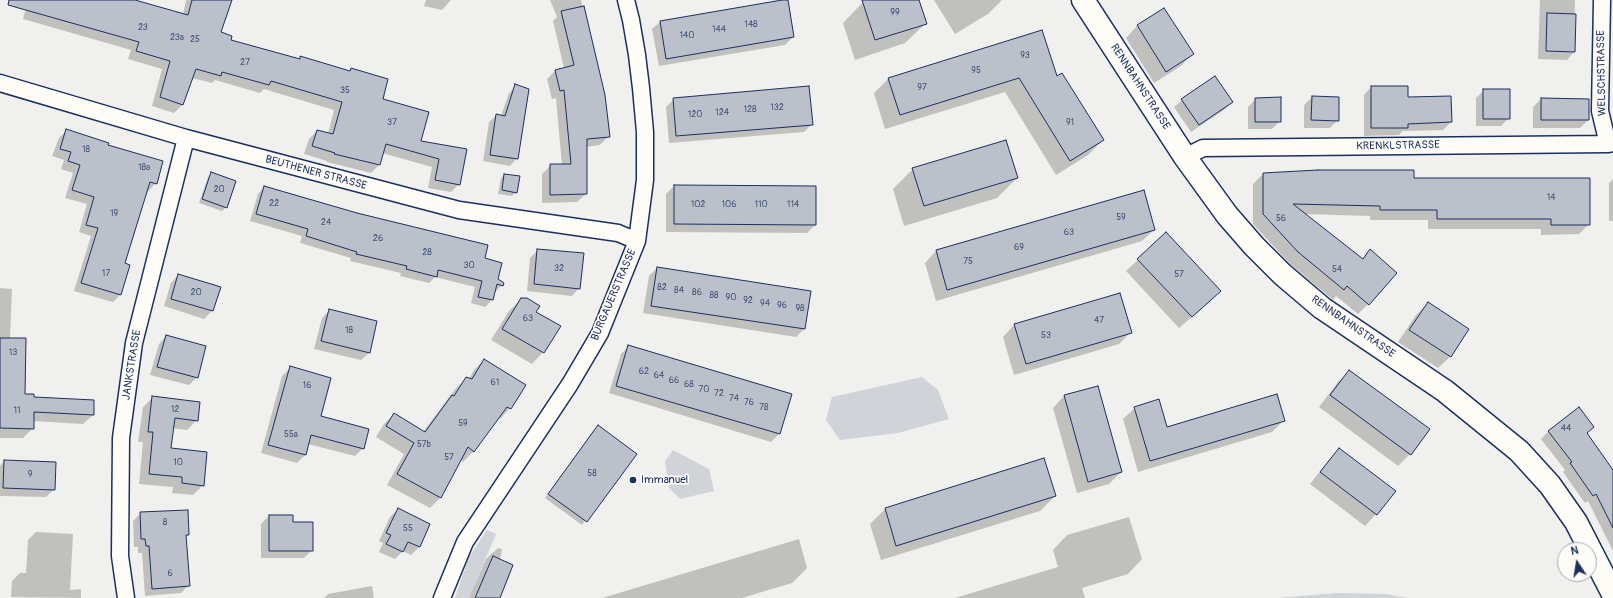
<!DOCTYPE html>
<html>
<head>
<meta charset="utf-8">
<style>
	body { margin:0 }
	#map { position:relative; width:1613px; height:598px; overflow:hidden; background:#f0f0ee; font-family:Pangolin,sans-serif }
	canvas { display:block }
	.north { position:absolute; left:1557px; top:542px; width:40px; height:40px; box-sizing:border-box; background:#fdfcf7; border:1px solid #a3aaba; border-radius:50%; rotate:348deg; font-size:11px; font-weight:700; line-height:16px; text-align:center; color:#1b2f5e }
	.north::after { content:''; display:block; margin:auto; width:14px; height:18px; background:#1b2f5e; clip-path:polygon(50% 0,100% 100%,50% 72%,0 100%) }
</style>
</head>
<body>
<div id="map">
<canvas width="1613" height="598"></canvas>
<div class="north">N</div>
</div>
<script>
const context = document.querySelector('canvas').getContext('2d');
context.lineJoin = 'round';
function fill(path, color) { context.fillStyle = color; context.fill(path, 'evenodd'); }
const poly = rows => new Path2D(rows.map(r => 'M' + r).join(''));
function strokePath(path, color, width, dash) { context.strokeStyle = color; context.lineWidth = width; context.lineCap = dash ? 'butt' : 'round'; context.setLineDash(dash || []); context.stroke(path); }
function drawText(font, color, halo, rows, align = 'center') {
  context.font = font + ' Pangolin,sans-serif'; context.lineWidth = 3.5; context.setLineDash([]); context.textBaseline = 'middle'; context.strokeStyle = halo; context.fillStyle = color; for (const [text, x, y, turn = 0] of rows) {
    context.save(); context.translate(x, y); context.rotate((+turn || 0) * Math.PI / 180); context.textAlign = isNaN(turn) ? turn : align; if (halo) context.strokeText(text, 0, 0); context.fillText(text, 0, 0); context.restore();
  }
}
fill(poly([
	[922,377,938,390,949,419,898,433,840,440,826,420,832,397],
	[673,450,709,469,714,491,680,499,669,488,665,461],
	[487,530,496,534,469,598,455,598,469,557],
	[1337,593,1387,594,1406,598,1278,598]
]), '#d0d3d8');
fill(poly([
	[28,0,132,0,183,15,186,0,220,0,219,33,230,40,298,60,301,58,349,72,352,69,382,99,419,142,466,150,459,184,451,192,428,188,432,167,382,153,379,165,371,173,327,162,327,161,304,154,309,139,317,131,328,134,334,110,264,89,260,93,215,80,212,83,192,78,183,104,174,113,152,106,162,69,128,59,131,50,23,19],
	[426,0,451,0,442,10,424,6],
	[550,0,581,0,604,95,608,137,600,145,586,147,586,194,577,202,542,203,542,174,551,165,562,165,556,98,552,99,547,79,555,71,564,68,553,21,557,17],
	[871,0,918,0,926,23,905,43,855,60,843,23,863,2],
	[934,0,1002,0,988,14,955,34],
	[1540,0,1575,0,1574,52,1567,60,1538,59],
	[1164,9,1192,54,1181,66,1154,83,1126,38,1137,26],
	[660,22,793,37,785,45,659,66,652,29],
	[889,78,1056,78,1103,140,1088,155,1056,175,1005,92,885,129,874,93],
	[516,86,517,158,510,166,483,161,489,122,497,115,501,116,509,93],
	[1371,87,1407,98,1451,122,1443,130,1403,131,1399,135,1364,136,1364,95],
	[1484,90,1509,118,1501,126,1476,126,1476,98],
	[1312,97,1338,120,1330,128,1304,128,1304,105],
	[674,99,812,124,804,132,669,143,666,107],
	[1256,99,1280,121,1272,129,1248,129,1248,107],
	[1541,99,1588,120,1580,128,1533,128,1533,107],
	[1182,100,1232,102,1224,110,1191,132,1174,107],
	[67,130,107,146,156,183,148,191,146,191,123,264,120,295,113,302,74,291,91,236,79,232,87,204,65,198,73,173,61,169,64,160,52,156,59,138],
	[913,169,1017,178,997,198,904,226,893,189],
	[212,173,226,207,222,211,199,203,208,177],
	[1263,174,1413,179,1589,224,1579,234,1541,235,1541,229,1428,229,1428,220,1370,220,1370,216,1305,214,1362,259,1370,251,1368,304,1358,314,1336,296,1333,300,1288,262,1253,224,1253,184],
	[504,175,516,192,512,196,498,194,501,178],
	[1613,179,1613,221,1609,221,1609,183],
	[674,186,815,225,807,233,666,232,666,194],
	[264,187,484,259,497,280,502,285,495,292,494,292,492,300,485,307,471,303,475,287,435,277,429,283,400,276,401,273,350,261,351,258,300,243,302,236,250,221,258,194],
	[1154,230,1142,241,936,301,925,263,936,251],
	[538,250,579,288,572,296,527,291,530,258],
	[1138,260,1208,303,1179,328,1126,271],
	[657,268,810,292,804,329,796,337,643,313,649,276],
	[178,275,219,287,212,311,204,319,164,306,171,283],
	[0,288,12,289,10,339,24,395,93,415,83,424,33,421,33,428,23,438,0,438],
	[521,299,535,312,543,352,532,364,491,340,509,311],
	[1428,303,1468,330,1450,357,1438,368,1398,342,1416,315],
	[330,310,369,353,361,360,314,349,322,318],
	[1014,325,1131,332,1119,344,1014,375,1003,337],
	[166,336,197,377,189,385,150,375,159,344],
	[629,346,791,395,779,434,771,442,609,393,621,354],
	[484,360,510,408,500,419,498,417,474,451,463,462,460,459,440,498,430,508,387,485,404,454,376,437,384,424,394,414,423,432,456,388,467,378,469,379,474,370],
	[290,368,319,417,363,448,355,456,308,444,305,455,297,463,261,453,282,376],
	[1350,371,1410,454,1398,466,1319,407,1338,382],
	[1064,396,1121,472,1109,484,1077,493,1053,408],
	[153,397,197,420,187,430,172,428,170,449,203,485,193,495,172,493,173,487,139,484,143,442,138,442,143,407],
	[1135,408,1167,428,1284,420,1272,432,1138,472,1123,419],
	[594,430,636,454,582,525,545,498],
	[1549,431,1586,434,1613,472,1613,551,1588,501,1585,503,1563,472,1565,470,1541,439],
	[1339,449,1376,514,1365,526,1310,484,1328,461],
	[1044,459,1055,496,1040,511,881,560,870,524,885,509],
	[4,461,54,489,46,497,0,496,0,466],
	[398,509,429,525,419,547,411,555,403,551,395,559,379,552,383,543,379,541,390,517],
	[141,513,188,535,185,537,189,585,181,593,145,596,142,553,138,553,138,547,134,547,133,521],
	[269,516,292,523,312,550,304,558,261,558,261,524],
	[1129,517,1142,559,1128,574,1082,588,1085,598,955,598,1058,567,1053,550,1067,535],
	[36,532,73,534,70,590,81,589,81,598,11,597,12,581,20,573,26,573,28,540],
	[799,539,807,568,792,583,742,598,602,598],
	[498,548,502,549,493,598,469,598,486,559],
	[372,586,374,598,324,598,328,594]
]), '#0003');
const building = poly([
	[9,0,135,0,188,15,192,0,232,0,221,32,232,36,231,40,300,59,300,56,350,71,351,68,388,79,383,99,429,112,421,141,467,149,460,185,435,180,439,159,386,144,380,165,334,154,335,153,312,146,317,130,333,134,342,102,271,81,269,85,222,72,221,76,196,69,183,105,160,97,170,61,136,51,139,42,8,5,9,0],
	[782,0,788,0,794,37,666,59,660,21,782,0],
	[862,0,919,0,927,24,875,40,862,0],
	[584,6,605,95,610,137,587,139,587,194,550,195,550,164,571,164,564,90,560,91,555,70,574,65,561,11,584,6],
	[1164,8,1194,54,1166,72,1137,25,1164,8],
	[1547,13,1576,14,1575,52,1546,51,1547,13],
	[1042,30,1057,76,1062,73,1104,140,1070,161,1019,78,900,115,888,78,1042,30],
	[1215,76,1233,102,1199,125,1181,99,1215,76],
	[515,84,529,89,518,159,490,155,496,114,505,116,515,84],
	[809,86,813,125,676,136,673,98,809,86],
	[1371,86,1408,86,1408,97,1451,96,1452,122,1408,124,1408,128,1371,128,1371,86],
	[1483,89,1510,89,1510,119,1483,119,1483,89],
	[1312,96,1339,97,1339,121,1311,120,1312,96],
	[1281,97,1281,122,1255,122,1255,98,1281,97],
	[1541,98,1589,99,1589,120,1541,120,1541,98],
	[66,129,109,143,108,145,163,161,157,184,150,182,125,263,130,265,121,295,81,283,98,228,86,225,94,197,72,190,80,165,68,161,71,152,60,149,66,129],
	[1006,140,1018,178,924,206,912,168,1006,140],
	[1318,170,1414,170,1414,178,1590,178,1590,225,1551,225,1551,219,1437,219,1437,210,1380,210,1380,206,1293,204,1363,259,1370,249,1397,273,1369,305,1347,286,1344,290,1298,252,1263,214,1263,173,1318,170],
	[211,172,236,181,227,208,202,199,211,172],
	[504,174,520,176,517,193,502,190,504,174],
	[674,185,816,186,816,225,674,224,674,185],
	[264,186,357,213,488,245,485,258,502,263,498,279,504,283,503,286,497,284,493,300,478,297,482,281,438,270,437,277,406,269,407,266,356,254,357,252,306,236,308,229,256,214,264,186],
	[1144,190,1155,230,947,290,936,250,1144,190],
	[1166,232,1221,291,1192,317,1137,259,1166,232],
	[537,249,584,253,580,289,534,284,537,249],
	[657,267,811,291,805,329,651,306,657,267],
	[178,274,221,287,213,311,171,299,178,274],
	[1120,293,1132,333,1026,364,1014,324,1120,293],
	[521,298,527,298,540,306,536,312,561,326,544,353,502,329,521,298],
	[1428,302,1469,329,1451,357,1409,330,1428,302],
	[329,309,377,321,370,353,321,341,329,309],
	[166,335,206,346,198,378,157,367,166,335],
	[0,338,26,338,25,394,34,394,34,397,94,400,94,415,34,412,34,429,0,428,0,338],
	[628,345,792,394,780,434,616,386,628,345],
	[484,359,526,385,511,409,507,407,474,452,468,447,441,498,397,474,414,443,386,426,394,413,425,432,452,395,454,396,466,377,472,379,484,359],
	[290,366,331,378,321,416,369,429,364,449,311,435,306,455,268,445,290,366],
	[1349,370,1430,429,1411,455,1330,395,1349,370],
	[1098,386,1122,472,1088,482,1064,395,1098,386],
	[1277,394,1285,421,1150,461,1134,407,1159,399,1167,427,1277,394],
	[152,396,200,402,198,421,175,418,171,448,207,452,204,486,182,483,182,477,149,474,153,432,148,432,152,396],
	[1579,407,1594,427,1587,433,1613,470,1613,528,1596,494,1593,496,1570,463,1572,462,1548,431,1579,407],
	[598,425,637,454,587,522,548,494,598,425],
	[1339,448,1396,491,1377,515,1320,472,1339,448],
	[1044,458,1056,496,896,546,885,508,1044,458],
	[4,460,56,462,55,490,3,488,4,460],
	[398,508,430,524,420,547,408,542,403,552,386,544,391,535,386,533,398,508],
	[188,510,189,535,186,535,190,586,152,589,149,546,146,546,145,539,141,539,140,512,188,510],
	[269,515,293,515,293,522,313,522,313,551,269,551,269,515],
	[493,556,513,565,500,598,475,598,493,556]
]);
fill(building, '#bbc0ca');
strokePath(building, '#1b2f5e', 1);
const street = poly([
	[1602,0,1600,111,1608,144],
	[0,83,186,138,459,210,618,233,637,241],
	[1185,157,1203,148,1608,144,1613,143],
	[126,598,120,556,121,438,134,343,186,138],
	[442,598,465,542,570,384,600,333,637,241,645,180,645,132,641,88,637,55,631,20,626,0]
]);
const secondary = poly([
	[1083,0,1185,157,1227,215,1254,246,1282,274,1322,308,1445,391,1519,451,1550,485,1576,522,1613,594]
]);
strokePath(street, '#1b2f5e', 19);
strokePath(secondary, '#1b2f5e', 25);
strokePath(street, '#fdfcf7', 16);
strokePath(secondary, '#fdfcf7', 22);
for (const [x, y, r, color] of [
	[633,480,4,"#1b2f5e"]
]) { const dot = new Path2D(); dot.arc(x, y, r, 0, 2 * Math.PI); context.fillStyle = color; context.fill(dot); strokePath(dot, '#fdfcf7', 1.5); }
drawText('9px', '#435379', null, [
	["99",895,13],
	["148",751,25],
	["23",143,28],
	["144",719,30],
	["140",687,36],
	["23a",177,38],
	["25",195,40],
	["93",1025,56],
	["27",245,63],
	["95",976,71],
	["97",922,88],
	["35",345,91],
	["132",777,108],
	["128",750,110],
	["124",722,113],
	["120",695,115],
	["37",392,123],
	["91",1070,123],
	["18",86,150],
	["18a",144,168],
	["20",219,190],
	["14",1551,198],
	["22",274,204],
	["102",698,205],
	["106",729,205],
	["110",761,205],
	["114",793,205],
	["19",114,214],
	["59",1121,218],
	["56",1281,219],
	["24",326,223],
	["63",1069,233],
	["26",378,239],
	["69",1019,248],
	["28",427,253],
	["75",968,262],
	["30",469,266],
	["32",559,269],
	["54",1337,270],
	["17",106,274],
	["57",1179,275],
	["82",662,288],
	["84",679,291],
	["20",196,293],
	["86",697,293],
	["88",714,296],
	["90",731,298],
	["92",748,301],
	["94",765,304],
	["96",782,306],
	["98",800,309],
	["63",528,319],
	["47",1099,321],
	["18",349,331],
	["53",1046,336],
	["13",13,353],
	["62",644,372],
	["64",659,376],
	["66",674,381],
	["61",495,383],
	["68",689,385],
	["16",307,386],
	["70",704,390],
	["72",719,394],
	["74",734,399],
	["76",749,403],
	["78",764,408],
	["12",175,410],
	["11",17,411],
	["59",463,424],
	["44",1566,429],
	["55a",291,435],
	["57b",424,445],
	["57",449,458],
	["10",178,463],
	["58",592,474],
	["9",30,475],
	["8",165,523],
	["55",408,529],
	["6",170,574]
]);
drawText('11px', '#1b2f5e', '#fdfcf7', [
	["WELSCHSTRASSE",1602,73,-91],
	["RENNBAHNSTRASSE",1140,87,57],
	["KRENKLSTRASSE",1398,146,-1],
	["BEUTHENER STRASSE",316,173,15],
	["BURGAUERSTRASSE",614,295,-67],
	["RENNBAHNSTRASSE",1353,327,35],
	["JANKSTRASSE",132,365,-81]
]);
drawText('11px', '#1b2f5e', '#fdfcf7', [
	["Immanuel",641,480]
], 'left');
</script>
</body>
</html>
